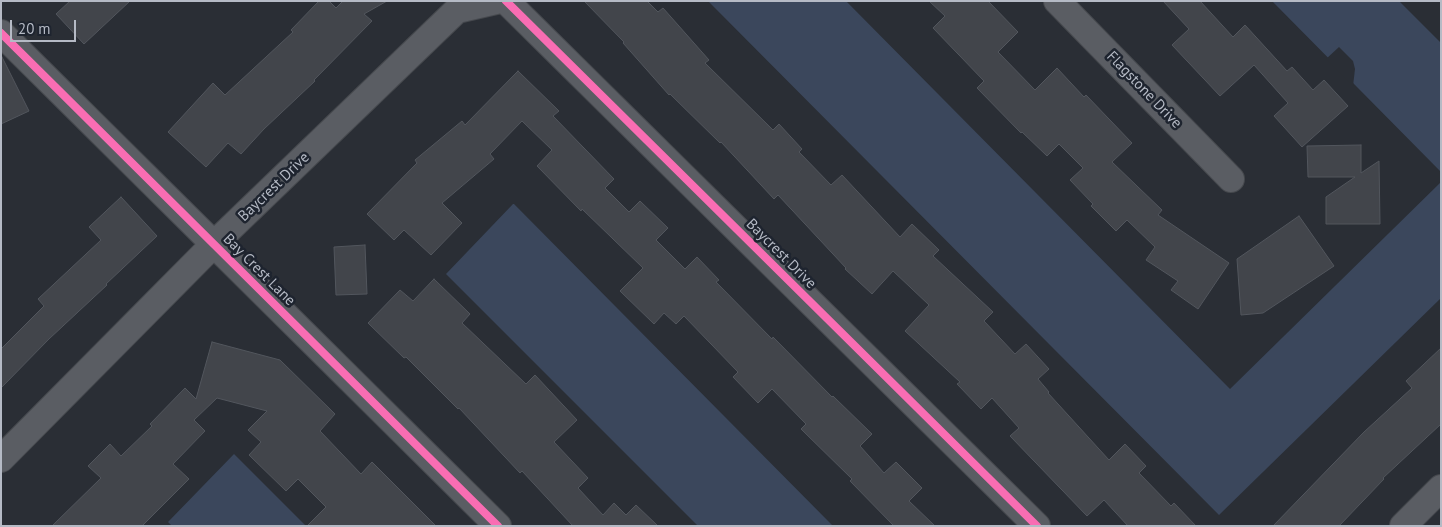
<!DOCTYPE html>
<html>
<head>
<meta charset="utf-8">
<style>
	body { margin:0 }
	#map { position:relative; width:1442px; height:527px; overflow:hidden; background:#2a2e35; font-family:"PT Sans",sans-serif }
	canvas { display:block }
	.frame { position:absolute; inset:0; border:2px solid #b5bac5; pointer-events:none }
	.scale { position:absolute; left:10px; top:20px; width:66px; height:22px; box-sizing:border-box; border:2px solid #b5bac5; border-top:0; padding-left:6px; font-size:15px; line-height:18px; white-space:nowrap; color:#b5bac5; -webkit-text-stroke:4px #1e242f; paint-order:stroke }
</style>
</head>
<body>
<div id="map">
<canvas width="1442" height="527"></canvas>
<div class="frame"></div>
<div class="scale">20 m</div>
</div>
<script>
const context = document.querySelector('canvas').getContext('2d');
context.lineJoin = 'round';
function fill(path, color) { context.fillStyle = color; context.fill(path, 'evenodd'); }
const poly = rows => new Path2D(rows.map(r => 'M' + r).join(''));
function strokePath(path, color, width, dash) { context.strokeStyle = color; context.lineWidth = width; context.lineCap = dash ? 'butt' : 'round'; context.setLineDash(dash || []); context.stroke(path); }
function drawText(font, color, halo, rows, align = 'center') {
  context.font = font + ' "PT Sans",sans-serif'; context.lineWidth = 5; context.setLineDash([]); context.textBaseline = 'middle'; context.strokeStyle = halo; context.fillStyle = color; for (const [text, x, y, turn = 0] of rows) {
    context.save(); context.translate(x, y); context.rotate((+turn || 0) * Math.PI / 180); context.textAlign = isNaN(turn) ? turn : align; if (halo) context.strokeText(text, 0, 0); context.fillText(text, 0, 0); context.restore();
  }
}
fill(poly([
	[708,1,846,1,1230,389,1441,182,1441,298,1219,515],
	[1272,1,1399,1,1441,43,1441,172],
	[513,204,514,204,833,526,698,526,446,274],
	[234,454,306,526,172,526,168,522]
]), '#3b475c');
fill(poly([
	[1339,47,1353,61,1355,69,1353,86,1326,59]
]), '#2a2e35');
const building = poly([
	[70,1,130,1,84,44,56,14,70,1],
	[319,1,329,1,336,8,343,1,387,1,364,14,372,21,314,80,315,81,264,129,241,154,228,143,206,167,168,132,213,83,225,95,293,32,291,30,319,1],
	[584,1,647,1,658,12,663,8,709,60,705,63,773,130,779,124,802,149,799,152,831,185,842,175,900,237,912,224,939,250,933,256,993,312,984,321,1015,354,1026,344,1049,369,1038,379,1049,392,1048,393,1109,460,1125,444,1146,466,1139,473,1171,506,1174,503,1196,526,1128,526,1104,500,1087,516,1010,436,1019,428,992,398,981,409,957,384,960,382,905,331,929,305,893,271,872,294,845,269,846,268,778,195,774,199,721,142,720,143,670,94,669,95,623,43,624,42,584,1],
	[929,1,988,1,1018,32,998,52,1035,90,1057,68,1084,97,1086,95,1132,143,1112,162,1162,210,1158,215,1229,263,1198,309,1171,290,1178,281,1146,260,1155,247,1127,220,1116,231,1091,206,1093,204,1070,180,1083,168,1059,144,1047,156,1022,132,1021,133,977,88,984,81,933,28,945,16,929,1],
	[1163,1,1200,1,1233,37,1245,25,1287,71,1292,67,1313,90,1324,80,1348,106,1302,147,1274,116,1288,103,1254,65,1220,96,1172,45,1189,29,1163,1],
	[1,55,29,111,1,124,1,55],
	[518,71,559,111,553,116,614,179,605,188,629,212,640,201,668,228,656,240,685,269,697,257,719,280,716,282,772,339,773,337,832,397,833,396,872,434,860,446,884,473,896,462,922,488,909,501,935,526,894,526,850,481,852,479,801,429,806,424,772,389,758,403,733,377,738,372,684,316,676,324,664,313,654,324,620,291,643,268,582,209,581,211,537,166,552,150,522,121,490,154,494,159,442,203,462,223,431,255,404,230,394,240,367,214,417,163,415,160,462,121,465,125,518,71],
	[1361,145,1361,173,1379,161,1380,224,1326,224,1326,197,1355,177,1308,177,1307,146,1361,145],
	[121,197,157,236,106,284,107,285,49,339,1,388,1,349,44,306,38,299,101,240,89,227,121,197],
	[1299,216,1334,266,1263,313,1241,315,1237,259,1299,216],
	[365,245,367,294,336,295,334,247,365,245],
	[434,279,470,314,462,323,526,384,535,375,577,420,554,442,588,478,578,488,603,515,614,503,626,515,636,505,658,526,573,526,522,471,520,473,459,408,458,409,406,357,404,358,368,323,400,290,413,301,434,279],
	[212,342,280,360,335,414,320,431,361,474,372,462,436,526,307,526,326,507,298,479,286,491,249,455,261,442,248,430,267,411,217,398,194,420,205,431,173,464,189,479,142,526,52,526,101,478,88,466,110,444,121,456,152,426,150,424,185,388,196,399,212,342],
	[1441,348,1441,424,1383,478,1384,479,1339,526,1273,526,1364,432,1412,388,1406,381,1441,348]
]);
fill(building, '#42454b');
strokePath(building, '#52565d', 1);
const minor = poly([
	[506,1,1037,526],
	[1057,1,1231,179],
	[1,33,498,526],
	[1,459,214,244,457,10,496,1],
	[1403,526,1441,488]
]);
strokePath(minor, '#46494e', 28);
strokePath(minor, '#5a5d63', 26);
strokePath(poly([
	[506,1,1037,526],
	[1,33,498,526]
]), '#f96db3', 8);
drawText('15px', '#b5bac5', '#1e242f', [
	["Flagstone Drive",1144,90,46],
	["Baycrest Drive",274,187,-44],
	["Baycrest Drive",781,254,45],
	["Bay Crest Lane",259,270,45]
]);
</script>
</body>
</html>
